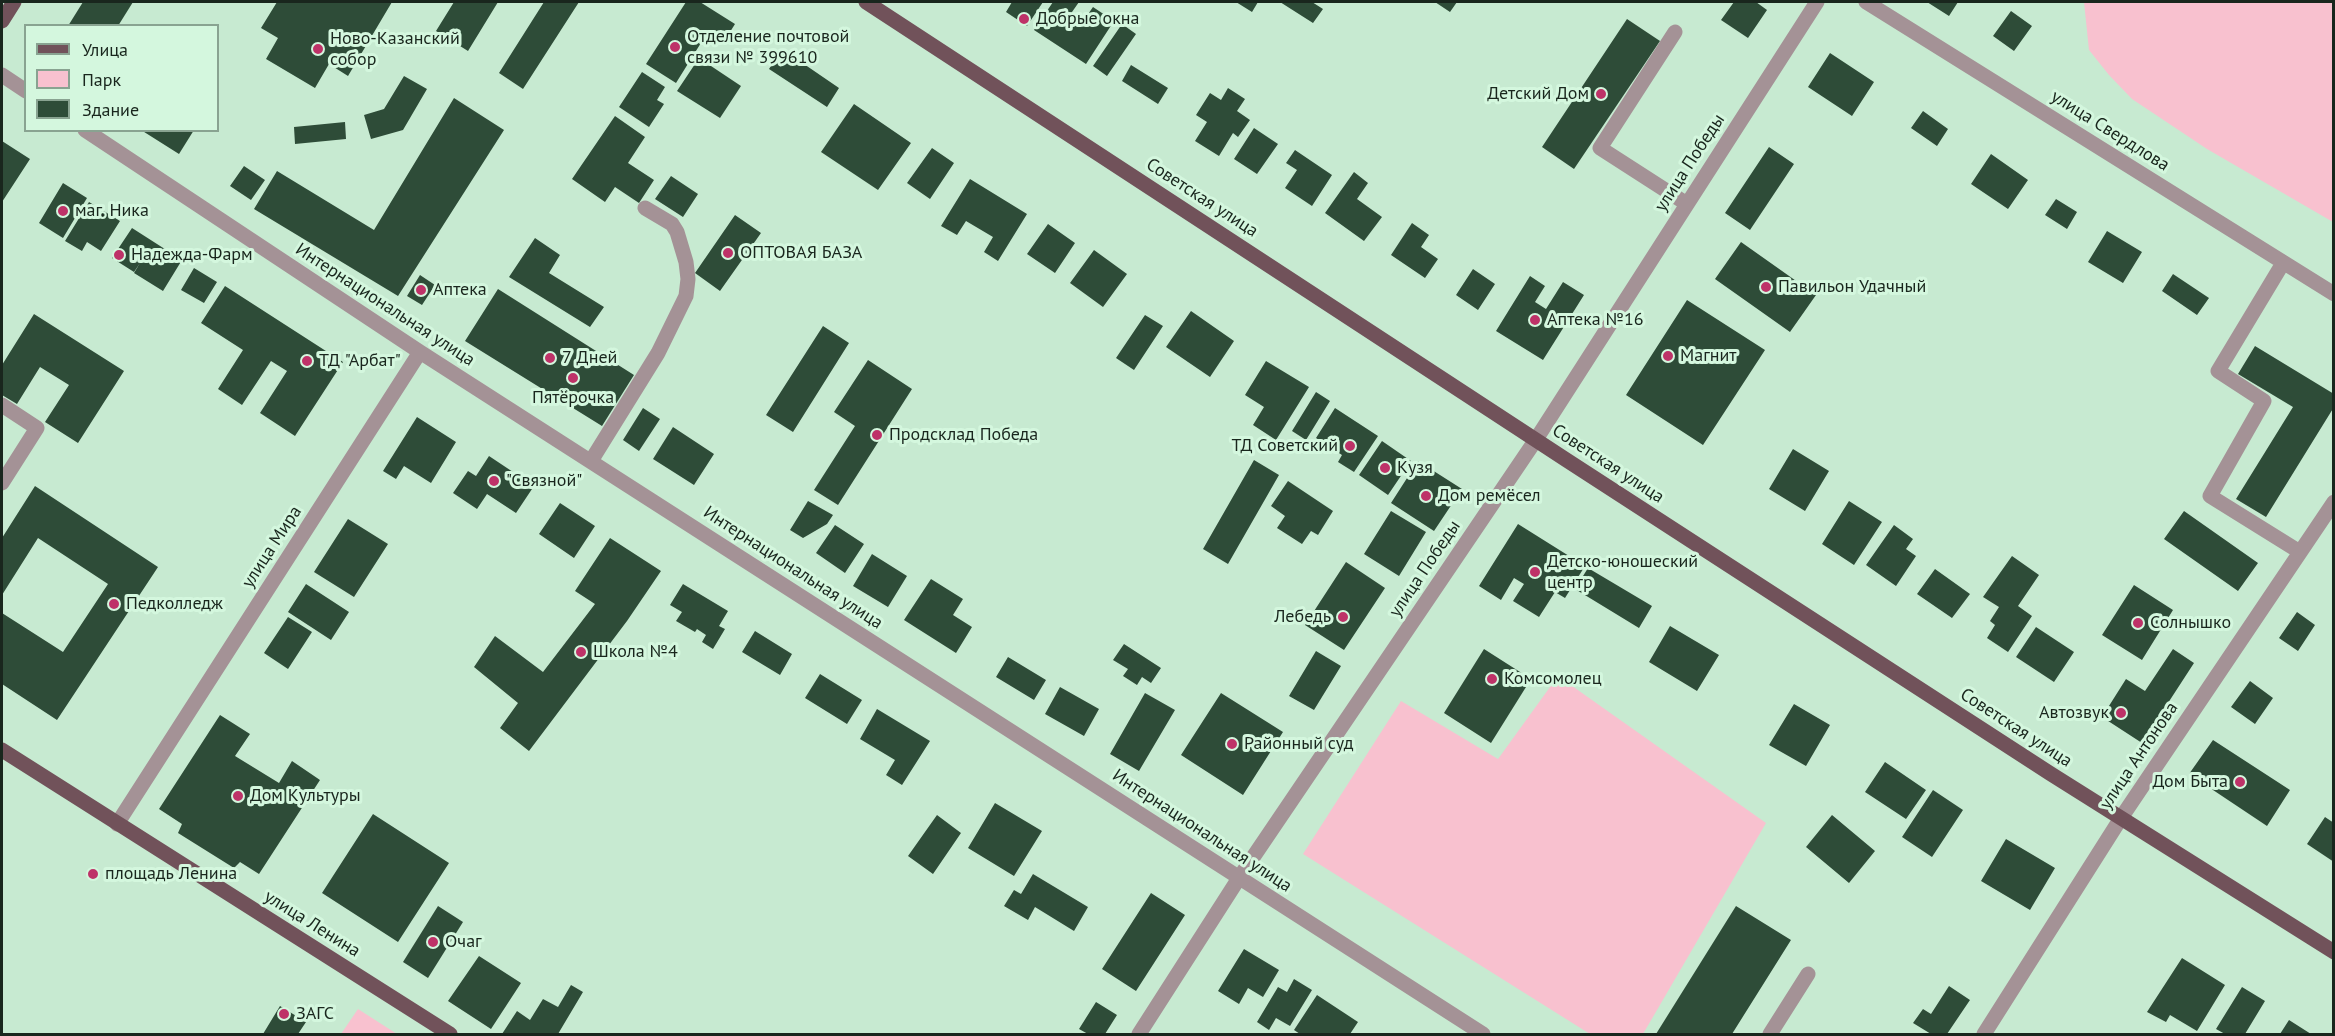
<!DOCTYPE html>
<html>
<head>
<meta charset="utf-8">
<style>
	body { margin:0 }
	#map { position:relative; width:2335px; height:1036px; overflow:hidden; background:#c7ead1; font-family:"PT Sans",sans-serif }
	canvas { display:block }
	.frame { position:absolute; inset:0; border:3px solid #19261d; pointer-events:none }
	.legend { position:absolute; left:24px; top:24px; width:195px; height:108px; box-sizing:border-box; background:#d4f7de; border:2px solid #89a391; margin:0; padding:8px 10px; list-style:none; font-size:18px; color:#19261d }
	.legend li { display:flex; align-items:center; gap:12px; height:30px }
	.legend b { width:30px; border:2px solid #89a391 }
</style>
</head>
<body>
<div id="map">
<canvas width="2335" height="1036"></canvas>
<div class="frame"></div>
<ul class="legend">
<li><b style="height:8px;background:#71525a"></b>Улица</li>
<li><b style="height:16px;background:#f8c1cf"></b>Парк</li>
<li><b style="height:16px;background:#2e4c38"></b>Здание</li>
</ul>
</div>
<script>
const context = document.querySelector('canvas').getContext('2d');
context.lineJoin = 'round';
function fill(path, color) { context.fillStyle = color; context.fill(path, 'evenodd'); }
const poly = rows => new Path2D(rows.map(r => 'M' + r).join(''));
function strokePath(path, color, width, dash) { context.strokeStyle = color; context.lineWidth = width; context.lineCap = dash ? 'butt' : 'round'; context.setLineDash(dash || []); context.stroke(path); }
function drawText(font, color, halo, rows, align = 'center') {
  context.font = font + ' "PT Sans",sans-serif'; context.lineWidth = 6; context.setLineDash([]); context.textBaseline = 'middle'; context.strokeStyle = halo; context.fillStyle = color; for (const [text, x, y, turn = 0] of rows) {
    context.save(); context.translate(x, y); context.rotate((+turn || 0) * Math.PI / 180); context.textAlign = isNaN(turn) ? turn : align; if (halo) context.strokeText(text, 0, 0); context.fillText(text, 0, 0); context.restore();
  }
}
fill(poly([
	[2084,2,2333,2,2333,222,2207,149,2132,99,2109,75,2089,50],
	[1558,676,1766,823,1643,1034,1590,1034,1303,854,1401,701,1498,759],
	[358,1009,397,1034,341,1034]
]), '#f8c1cf');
fill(poly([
	[83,2,133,2,118,26,68,26],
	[277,2,392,2,348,76,329,64,315,88,266,59,278,38,261,28],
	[454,2,498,2,468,51,436,31],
	[544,2,579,2,523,89,499,73],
	[686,2,700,2,735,24,725,40,709,30,676,83,646,64],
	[1012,2,1043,2,1027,26,1006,12],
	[1053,2,1079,2,1072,12,1084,20,1093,7,1114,21,1086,64,1034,30],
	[1236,2,1258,2,1252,12],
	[1280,2,1312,2,1323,9,1313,23],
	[1435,2,1457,2,1450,12],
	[1734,2,1756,2,1767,10,1748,38,1721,20],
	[1927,2,1958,2,1949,16],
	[2011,11,2032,26,2014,51,1993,36],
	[1627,19,1660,41,1574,169,1542,147],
	[1122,24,1136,34,1107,76,1093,66],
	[782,49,839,88,827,107,769,69],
	[1830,53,1874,82,1852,116,1808,87],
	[699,58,741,86,720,118,677,91],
	[1131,65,1168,88,1158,104,1122,81],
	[642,72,665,87,657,100,664,104,649,127,619,107],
	[404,76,427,89,403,130,371,139,364,115,384,109],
	[1228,88,1245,99,1237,111,1250,120,1238,137,1233,133,1219,156,1195,141,1207,122,1196,115,1210,93,1221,100],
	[454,98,504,130,398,296,254,209,277,171,374,230],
	[854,104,911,143,878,190,821,152],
	[1923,111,1948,129,1937,146,1911,128],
	[615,116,645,137,628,163,654,180,639,203,615,187,605,202,572,179],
	[345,122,346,139,295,144,294,127],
	[1254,128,1278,144,1257,174,1234,159],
	[141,130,194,130,179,154],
	[2,141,30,159,2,202],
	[1769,147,1794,164,1750,230,1725,213],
	[932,148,954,163,930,199,907,183],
	[1295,150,1332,175,1312,206,1285,188,1297,170,1286,163],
	[1991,154,2028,180,2008,209,1971,184],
	[244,166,265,180,251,200,230,186],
	[1354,172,1368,183,1357,199,1382,217,1364,241,1325,213],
	[671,176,698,194,683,217,655,199],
	[970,179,1027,214,998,261,984,252,993,237,966,221,957,235,941,226],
	[63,183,87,198,63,238,39,223],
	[2056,199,2077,212,2067,229,2045,215],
	[89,202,120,221,101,251,87,242,82,251,65,241],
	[735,215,761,233,720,291,695,273],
	[1412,223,1429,235,1421,247,1438,259,1425,278,1391,255],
	[1048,224,1075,243,1055,273,1027,254],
	[132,228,182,260,163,291,134,273,140,263,134,272,112,258],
	[2107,231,2142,252,2123,283,2088,262],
	[535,238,560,255,549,273,604,307,590,327,509,277],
	[1741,242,1816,295,1790,332,1715,279],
	[1094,250,1127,274,1103,307,1070,283],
	[194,268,217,282,204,303,181,290],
	[1473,269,1495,284,1478,310,1456,295],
	[2173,274,2209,298,2197,315,2162,291],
	[420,275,435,285,422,305,407,296],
	[1530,276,1545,286,1535,302,1546,309,1563,282,1584,295,1543,360,1496,331],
	[225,286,343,362,295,436,260,413,287,371,271,361,242,405,218,389,243,350,201,323],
	[498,289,634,375,602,426,465,341],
	[1687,300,1765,350,1703,445,1626,395],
	[1191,311,1234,341,1210,377,1166,347],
	[34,314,124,371,78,443,45,422,69,385,40,367,17,404,2,395,2,365],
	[1145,315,1163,326,1134,370,1116,358],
	[823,326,849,343,793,432,766,415],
	[2255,346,2334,394,2334,407,2266,517,2236,499,2293,407,2238,374],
	[868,360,912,389,838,505,814,490,855,426,834,412],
	[1266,361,1309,387,1276,440,1253,425,1264,407,1245,395],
	[1316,392,1330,401,1306,440,1292,431],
	[643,408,660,419,639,451,623,440],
	[1335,408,1378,436,1354,472,1338,462,1342,455,1316,438],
	[417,417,456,442,431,483,404,466,396,479,383,471],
	[673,427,714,454,694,485,653,459],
	[1382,441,1411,461,1388,495,1359,475],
	[1793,449,1829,471,1805,511,1769,489],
	[489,456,534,486,516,513,487,494,477,509,453,493,468,471,476,476],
	[1254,460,1279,475,1228,564,1203,549],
	[1418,461,1462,489,1434,531,1391,503],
	[1288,481,1333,511,1318,535,1311,531,1302,544,1277,528,1285,516,1271,506],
	[35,486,158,567,57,720,2,684,2,613,63,652,108,584,38,538,2,595,2,538],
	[808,501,833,515,827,524,803,538,790,530],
	[1849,501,1882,522,1854,565,1822,544],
	[560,503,595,526,574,558,539,534],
	[1391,511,1426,532,1399,576,1364,554],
	[2184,511,2258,563,2238,591,2164,539],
	[348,519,388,544,354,597,314,572],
	[1518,524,1585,566,1565,598,1555,592,1539,617,1513,601,1524,584,1514,578,1501,600,1479,586],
	[835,525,864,544,845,573,816,553],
	[1894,525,1913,539,1906,549,1916,556,1896,586,1866,565],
	[610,538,661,571,627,621,529,751,500,728,518,703,474,667,495,636,543,672,595,604,575,591],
	[872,554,907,576,888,607,853,586],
	[2012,556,2039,575,2018,606,2032,616,2008,652,1987,638,1995,625,1990,621,1999,607,1983,597],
	[1346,562,1385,588,1344,650,1305,625],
	[1588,568,1652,606,1639,628,1575,589],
	[1935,569,1970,594,1952,618,1917,594],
	[931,579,963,599,953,615,972,627,956,653,904,620],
	[306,584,349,612,331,640,288,612],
	[683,584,728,611,719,626,725,629,713,649,702,642,706,635,697,629,695,632,676,621,682,612,670,605],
	[2134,585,2173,610,2142,660,2102,635],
	[2297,612,2315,625,2298,651,2279,638],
	[288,617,312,632,288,669,264,653],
	[1670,626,1719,655,1697,691,1649,662],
	[2036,627,2074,652,2054,682,2016,657],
	[755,631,792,654,780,675,742,652],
	[1124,644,1161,668,1151,683,1142,677,1137,685,1123,676,1128,669,1113,660],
	[1484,649,1531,679,1491,743,1444,713],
	[2173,649,2194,663,2142,743,2102,717,2126,679,2145,691],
	[1316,651,1341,666,1314,710,1289,696],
	[1008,657,1046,680,1034,700,996,677],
	[820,674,862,700,847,724,805,698],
	[2250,681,2273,698,2255,724,2231,707],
	[1060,687,1099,709,1084,736,1045,714],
	[1145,693,1175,710,1139,771,1110,754],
	[1221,693,1283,732,1243,795,1181,755],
	[1794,704,1830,725,1806,766,1769,745],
	[877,709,930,741,902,785,886,775,895,760,860,739],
	[220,715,250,734,235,756,279,783,292,761,320,780,259,874,240,862,234,868,178,833,182,824,159,809],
	[2213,740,2290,790,2267,826,2189,774],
	[1885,762,1926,790,1906,819,1865,792],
	[1933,790,1963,810,1932,857,1902,837],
	[995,803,1042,831,1014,876,968,848],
	[373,814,449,863,398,942,322,893],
	[937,815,961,833,933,874,908,856],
	[1832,815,1875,851,1849,883,1806,847],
	[2325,817,2334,823,2334,862,2307,844],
	[2006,839,2055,868,2030,910,1981,881],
	[1033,874,1088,907,1074,931,1035,907,1028,920,1004,906,1014,890,1021,894],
	[1151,893,1185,915,1136,991,1102,969],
	[438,906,463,922,428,978,403,962],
	[1736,906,1791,940,1732,1034,1656,1034],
	[1244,949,1279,970,1263,997,1248,988,1239,1004,1218,991],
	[479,956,521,983,491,1029,448,1001],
	[2182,958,2225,985,2197,1031,2170,1015,2166,1022,2147,1012],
	[1294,979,1312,990,1290,1026,1276,1018,1269,1030,1257,1022,1278,987,1287,992],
	[571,985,583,992,558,1034,502,1034,517,1011,530,1020,543,999,558,1007],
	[1949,986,1970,1000,1947,1034,1931,1034,1913,1023,1923,1009,1931,1014],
	[2242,987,2265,1001,2245,1034,2225,1034,2216,1029],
	[1317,995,1358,1022,1350,1034,1300,1034,1294,1030],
	[1096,1002,1117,1015,1105,1034,1088,1034,1079,1029],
	[280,1006,306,1022,298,1034,263,1034],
	[2289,1020,2311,1034,2280,1034]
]), '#2e4c38');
strokePath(poly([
	[1866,2,2334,294],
	[1675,32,1600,148,1687,204],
	[2,75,26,91],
	[85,130,420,352,1483,1034],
	[2283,263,2218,371,2264,401,2210,496,2300,552],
	[2,405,37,428,2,483],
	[591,461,658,353,686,296,688,279,686,262,677,232,672,224,645,208],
	[117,824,420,352],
	[1139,1034,1239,878,1535,441,1817,2],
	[1770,1034,1808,974],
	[1984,1034,2121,818,2334,502]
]), '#a49296', 15);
strokePath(poly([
	[866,2,1568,461,2051,774,2334,952],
	[2,21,14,2],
	[2,750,450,1034]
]), '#71525a', 15);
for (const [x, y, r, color] of [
	[1024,19,6,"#be3268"],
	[675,47,6,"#be3268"],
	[318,49,6,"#be3268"],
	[1601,94,6,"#be3268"],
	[63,211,6,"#be3268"],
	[728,253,6,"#be3268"],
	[119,255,6,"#be3268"],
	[1766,287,6,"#be3268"],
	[421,290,6,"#be3268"],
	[1535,320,6,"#be3268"],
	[1668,356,6,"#be3268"],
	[550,358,6,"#be3268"],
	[307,361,6,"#be3268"],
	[573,378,6,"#be3268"],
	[877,435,6,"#be3268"],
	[1350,446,6,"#be3268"],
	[1385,468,6,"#be3268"],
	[494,481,6,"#be3268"],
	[1426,496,6,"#be3268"],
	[1535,572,6,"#be3268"],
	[114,604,6,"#be3268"],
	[1343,617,6,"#be3268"],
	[2138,623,6,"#be3268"],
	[581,652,6,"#be3268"],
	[1492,679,6,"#be3268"],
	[2121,713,6,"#be3268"],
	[1232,744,6,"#be3268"],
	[2240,782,6,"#be3268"],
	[238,796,6,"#be3268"],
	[93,874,6,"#be3268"],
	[433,942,6,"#be3268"],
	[284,1014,6,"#be3268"]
]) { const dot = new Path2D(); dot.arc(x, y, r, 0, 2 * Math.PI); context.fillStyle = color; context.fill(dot); strokePath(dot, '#d4f7de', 2); }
drawText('18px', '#19261d', '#d4f7de', [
	["Добрые окна",1036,19],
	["Отделение почтовой",687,37],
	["связи № 399610",687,58],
	["Ново-Казанский",330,39],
	["собор",330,60],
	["Детский Дом",1589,94,"right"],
	["маг. Ника",75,211],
	["ОПТОВАЯ БАЗА",740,253],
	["Надежда-Фарм",131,255],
	["Павильон Удачный",1778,287],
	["Аптека",433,290],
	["Аптека №16",1547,320],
	["Магнит",1680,356],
	["7 Дней",562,358],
	["ТД \"Арбат\"",319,361],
	["Пятёрочка",573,398,"center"],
	["Продсклад Победа",889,435],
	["ТД Советский",1338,446,"right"],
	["Кузя",1397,468],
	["\"Связной\"",506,481],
	["Дом ремёсел",1438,496],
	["Детско-юношеский",1547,562],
	["центр",1547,583],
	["Педколледж",126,604],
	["Лебедь",1331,617,"right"],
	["Солнышко",2150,623],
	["Школа №4",593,652],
	["Комсомолец",1504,679],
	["Автозвук",2109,713,"right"],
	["Районный суд",1244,744],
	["Дом Быта",2228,782,"right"],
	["Дом Культуры",250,796],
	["площадь Ленина",105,874],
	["Очаг",445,942],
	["ЗАГС",296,1014]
], 'left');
drawText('18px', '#19261d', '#d4f7de', [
	["улица Свердлова",2110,131,32],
	["улица Победы",1690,163,-57],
	["Советская улица",1202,198,33],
	["Интернациональная улица",385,305,33],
	["Советская улица",1608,464,33],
	["улица Мира",272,547,-57],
	["Интернациональная улица",793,568,33],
	["улица Победы",1425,569,-56],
	["Советская улица",2016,728,33],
	["улица Антонова",2139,756,-56],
	["Интернациональная улица",1202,831,33],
	["улица Ленина",312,924,32]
]);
</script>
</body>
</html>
